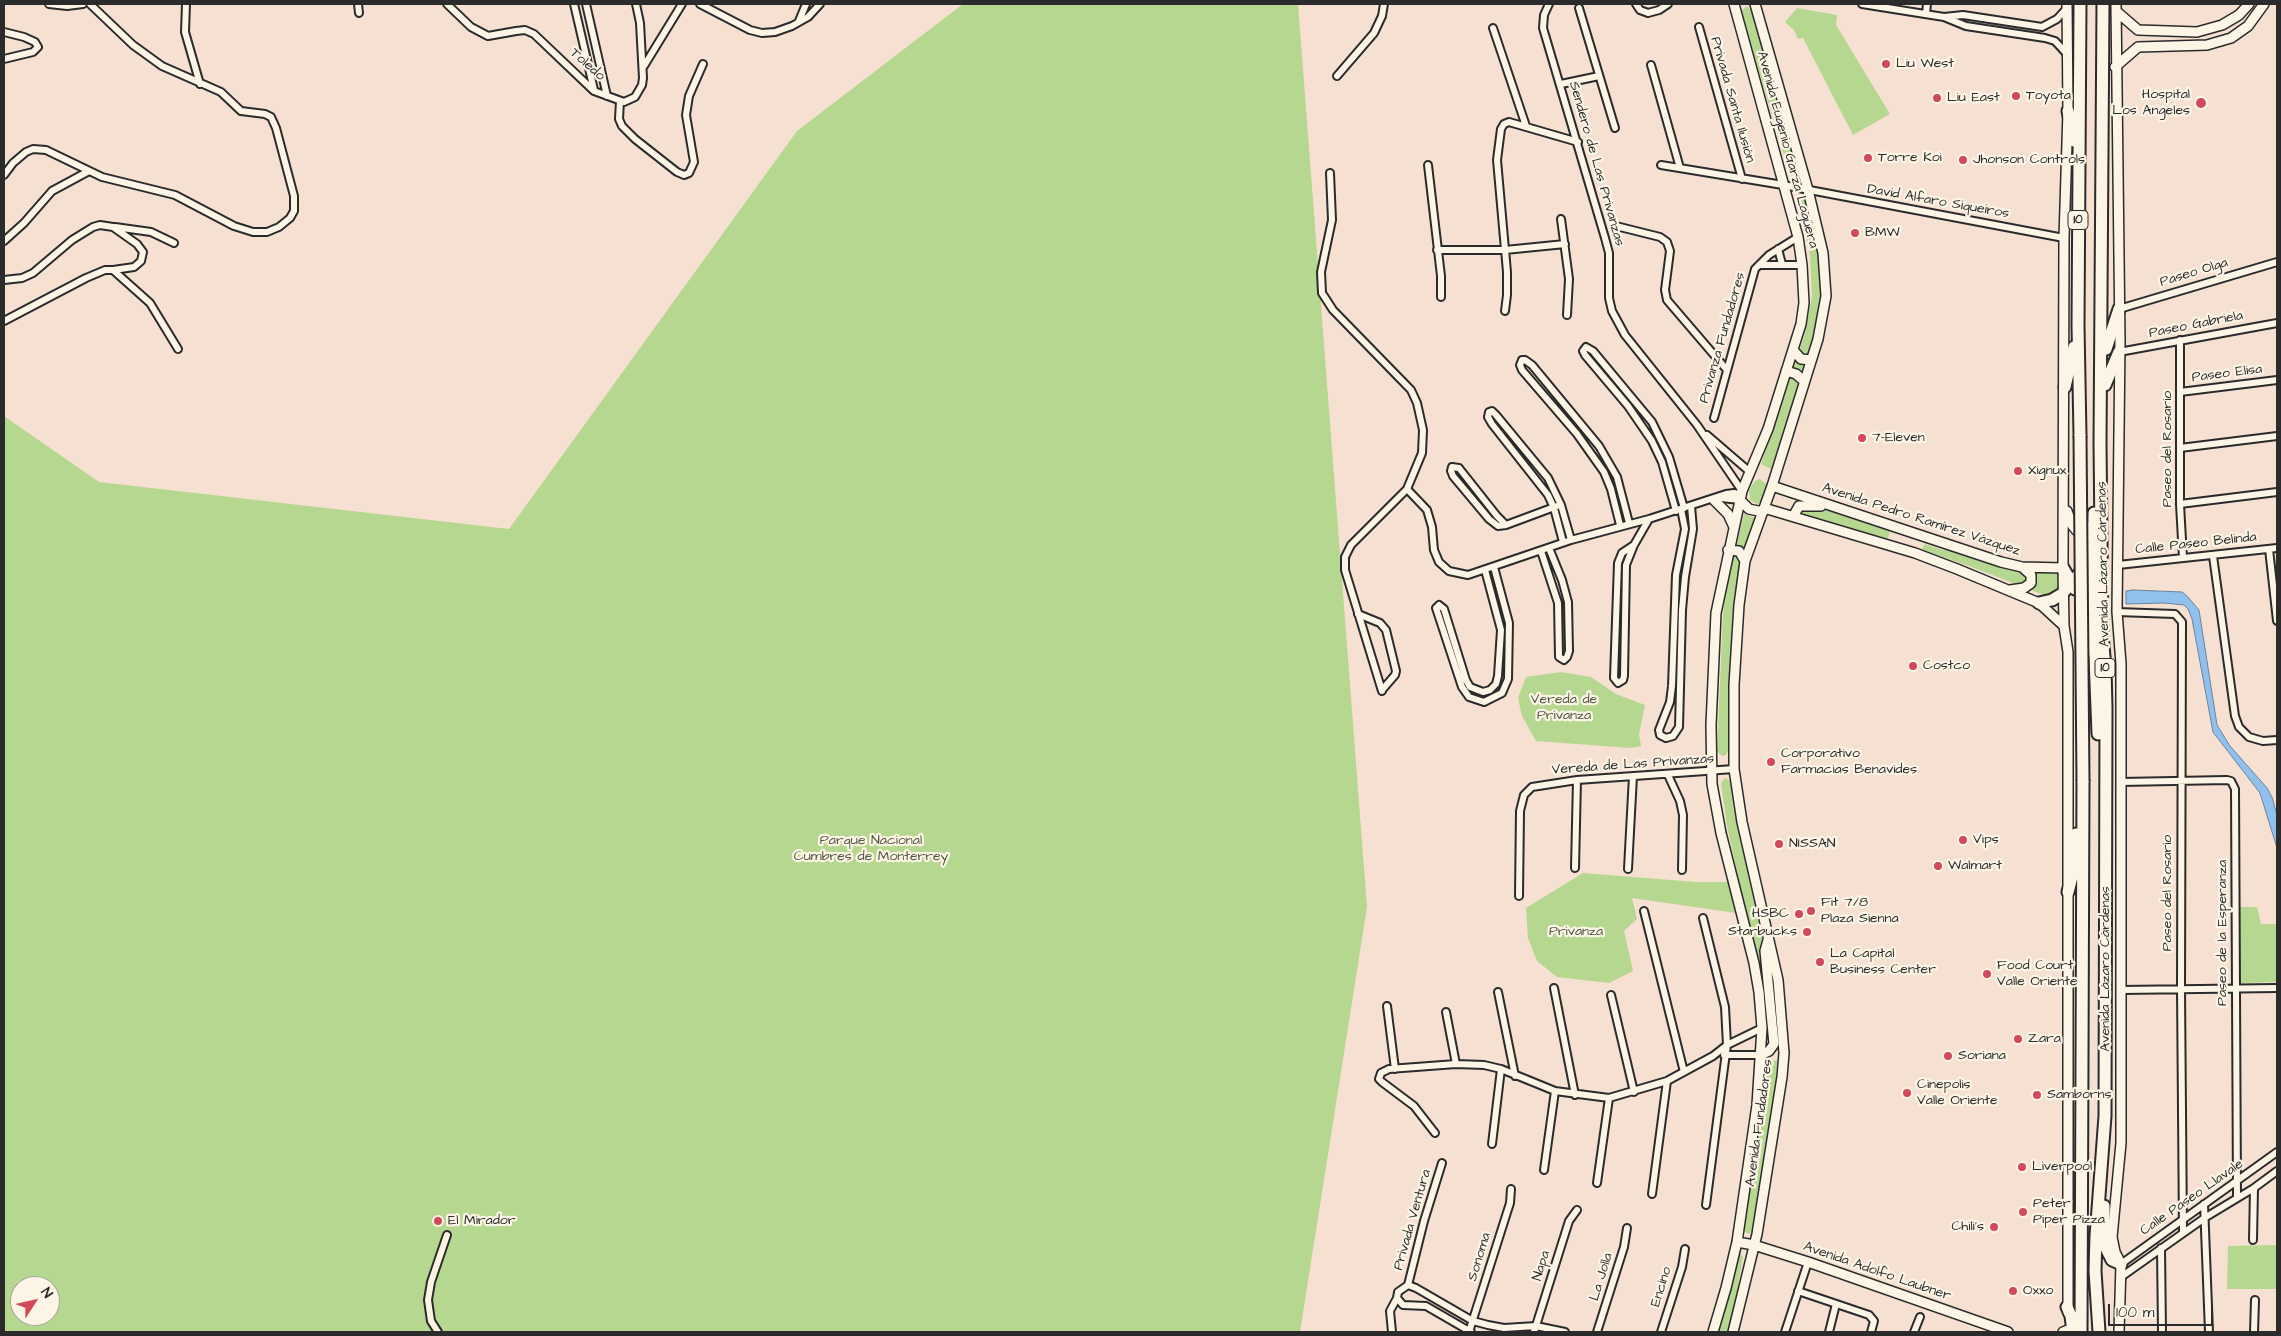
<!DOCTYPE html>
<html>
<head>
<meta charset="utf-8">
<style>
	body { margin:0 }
	#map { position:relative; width:2281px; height:1336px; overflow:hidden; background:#f6e0d1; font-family:"Architects Daughter",sans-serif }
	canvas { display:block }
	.frame { position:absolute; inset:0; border:5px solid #2b2b2b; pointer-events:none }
	.north { position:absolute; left:10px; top:1276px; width:50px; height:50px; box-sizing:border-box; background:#fcf5e5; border:1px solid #a8a49b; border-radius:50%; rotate:55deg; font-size:14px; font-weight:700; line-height:20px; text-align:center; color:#2b2b2b }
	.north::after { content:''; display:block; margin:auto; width:18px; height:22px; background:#d1495b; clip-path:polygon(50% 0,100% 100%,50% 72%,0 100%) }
	.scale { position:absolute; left:2108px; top:1304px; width:105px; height:22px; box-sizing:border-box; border:2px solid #2b2b2b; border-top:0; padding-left:6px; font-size:15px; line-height:18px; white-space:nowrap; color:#2b2b2b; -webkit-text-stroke:4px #fcf5e5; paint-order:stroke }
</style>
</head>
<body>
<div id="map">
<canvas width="2281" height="1336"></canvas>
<div class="frame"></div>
<div class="north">N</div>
<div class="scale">100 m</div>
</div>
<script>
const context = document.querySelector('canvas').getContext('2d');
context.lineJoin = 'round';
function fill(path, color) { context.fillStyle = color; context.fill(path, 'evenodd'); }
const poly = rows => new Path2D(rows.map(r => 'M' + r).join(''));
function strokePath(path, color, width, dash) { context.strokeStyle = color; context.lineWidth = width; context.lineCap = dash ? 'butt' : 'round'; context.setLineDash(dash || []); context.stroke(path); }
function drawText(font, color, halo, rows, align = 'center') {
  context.font = font + ' "Architects Daughter",sans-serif'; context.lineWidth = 4.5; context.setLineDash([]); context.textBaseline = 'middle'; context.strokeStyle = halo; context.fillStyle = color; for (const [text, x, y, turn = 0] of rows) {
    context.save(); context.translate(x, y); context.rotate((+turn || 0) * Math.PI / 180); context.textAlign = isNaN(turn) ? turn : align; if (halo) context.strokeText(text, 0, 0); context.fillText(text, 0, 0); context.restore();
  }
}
fill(poly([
	[963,4,1298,4,1367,907,1300,1332,4,1332,4,416,99,482,509,529,797,131],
	[20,1286,50,1286,50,1316,20,1316],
	[1747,6,1753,12,1798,166,1797,170,1794,172,1788,169,1741,11],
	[1797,8,1837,15,1836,25,1890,114,1853,135,1803,38,1798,39,1794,30,1785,22],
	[1802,198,1806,198,1820,254,1822,298,1819,323,1771,469,1761,464,1804,337,1812,296,1810,256,1799,205,1798,202],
	[1759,479,1767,484,1767,494,1761,502,1757,504,1750,500,1749,490,1755,481],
	[1803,507,1831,511,1888,528,1890,531,1888,538,1885,538,1802,513],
	[1744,514,1755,518,1740,568,1734,600,1728,750,1726,755,1722,756,1717,751,1723,615,1726,590],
	[1925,544,1943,550,1959,551,1969,554,2060,569,2059,601,1969,566,1923,550,1922,548],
	[1561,672,1591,677,1616,694,1645,705,1639,734,1641,746,1631,748,1536,741,1522,716,1518,698,1526,677],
	[1725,778,1730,781,1734,812,1762,934,1768,1013,1727,826,1721,783],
	[1583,873,1696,882,1728,882,1736,913,1632,898,1637,919,1624,931,1633,971,1609,983,1557,977,1537,961,1528,938,1526,908],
	[2240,907,2257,907,2261,924,2277,924,2277,982,2240,983],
	[1770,1061,1777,1061,1776,1084,1754,1229,1749,1234,1745,1232,1743,1227,1767,1063],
	[2277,1245,2277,1289,2227,1289,2228,1246],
	[1741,1254,1743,1257,1731,1324,1728,1332,1718,1332,1729,1296,1738,1256]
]), '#b6d790');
const water = poly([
	[2133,590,2182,592,2187,596,2199,610,2217,725,2230,746,2267,788,2272,797,2277,815,2277,848,2260,793,2213,732,2192,619,2188,609,2184,605,2164,603,2126,604,2126,591,2133,590]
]);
fill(water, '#91c0ec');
strokePath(water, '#68849f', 1);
const street = poly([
	[49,4,67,6,83,4],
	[186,4,185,32,200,84],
	[358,4,359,13],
	[447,4,471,27,488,36,516,31,525,30,534,34,594,91,624,102,635,97,642,85,643,78,640,23,636,4],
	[574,4,594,90],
	[586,4,607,96],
	[700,4,750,30,762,33,775,32,792,26,808,17,820,4],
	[1549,4,1544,15,1543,28,1605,238,1609,253,1609,298,1612,311,1625,335,1697,425,1742,491],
	[1636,4,1640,10,1648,13,1659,10,1668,4],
	[1862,4,1944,17,1966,26,2045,38,2055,41,2067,54],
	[1579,8,1615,128],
	[1926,14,1927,4],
	[1944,17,1963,15,2042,27,2057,19,2067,8],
	[799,21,806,4],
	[1699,27,1742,179],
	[1493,28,1526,126],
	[4,32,24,37,35,42,38,47,33,52,4,59],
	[1651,65,1680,168],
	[644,66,682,4],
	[1337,76,1374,33,1382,16,1384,4],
	[1561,84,1599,76],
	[620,101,619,119,622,126,635,139,677,172,684,175,689,173,694,162,686,115,689,96,703,64],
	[1428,165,1441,276,1441,297],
	[1661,165,1783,185,2064,238],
	[1330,173,1332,220,1321,272,1322,293,1333,310,1411,390,1417,403,1423,430,1422,453,1407,489,1351,545,1345,557,1345,570,1382,691],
	[4,175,13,163,26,152,33,149,46,150,102,177,175,195,234,226,253,232,267,232,279,227,290,218,294,211,294,196,276,128,271,117,265,114,241,111,221,92,162,66,133,45,90,4],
	[1561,219,1569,279,1567,315],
	[1616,226,1660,237,1667,242,1670,251,1665,290,1667,300,1727,370],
	[115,227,151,232,174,243],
	[4,241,24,223,52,191,89,171],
	[1778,249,1782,264],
	[1437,250,1505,250,1565,244],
	[1759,265,1802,265],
	[4,280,22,278,33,273,72,240,93,227,100,225,113,227,137,244,143,252,141,261,134,267,113,270],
	[2119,309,2277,262],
	[1505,311,1507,295,1507,272,1497,160,1501,129,1504,124,1509,122,1578,142],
	[4,321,86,278,105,270,113,270,150,303,178,349],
	[2180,340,2180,504,2183,558],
	[2119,352,2277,323],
	[2180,392,2277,380],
	[1714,418,1755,269,1769,255,1798,237],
	[1707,435,1750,472],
	[2180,448,2277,436],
	[1407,489,1427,510,1432,527,1434,550,1439,562,1449,571,1468,575,1571,540,1649,519,1726,494,1734,493,1741,495],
	[1721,498,1740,500],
	[2180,504,2277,492],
	[1681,509,1685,529,1676,575,1672,686,1670,702,1659,730,1660,735,1666,738,1673,736,1679,727,1682,610,1685,577,1693,529,1691,506],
	[1676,511,1662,462,1652,441,1628,406,1585,355,1583,351,1586,347,1593,351,1652,422,1669,457,1684,508],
	[1506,525,1497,516,1459,468,1452,467,1451,471,1453,476,1489,519,1498,526,1506,525,1557,506],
	[1620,525,1611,489,1604,472,1577,434,1522,370,1520,365,1522,360,1525,360,1532,365,1599,446,1617,477,1629,523],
	[1563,542,1554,508,1548,495,1492,424,1488,417,1489,412,1492,411,1496,415,1548,478,1561,505,1571,540],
	[1634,545,1622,553,1618,563,1614,678,1618,683,1623,680,1624,676,1626,565,1634,545,1649,519],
	[2269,549,2277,621],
	[1541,551,1558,603,1559,657,1564,660,1567,657,1569,651,1568,602,1562,580,1549,548],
	[2213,556,2235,716,2239,727,2249,737,2263,741,2277,740],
	[2118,565,2277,548],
	[1485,570,1501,630,1498,676,1496,684,1490,690,1483,692,1470,687,1466,680,1444,609,1439,605,1436,608,1462,687,1469,697,1484,702,1502,693,1508,679,1509,623,1494,567],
	[2117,612,2175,614,2182,622,2181,989,2183,1233],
	[1358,614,1380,623,1386,630,1396,671,1395,675,1382,690],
	[1668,775,1680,801,1683,815,1682,870],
	[2121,782,2227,780,2231,781,2235,789,2237,1196],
	[1575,868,1577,780],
	[1628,869,1633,776],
	[1519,896,1520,811,1524,795,1532,787,1577,780,1734,769],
	[1644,911,1684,1072],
	[1703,918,1725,1007,1727,1045,1706,1205],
	[1554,988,1575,1095],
	[2121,990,2277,988],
	[1498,992,1515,1076],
	[1611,995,1634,1092],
	[1387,1006,1395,1069],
	[1446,1012,1456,1064],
	[1724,1055,1761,1055],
	[1435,1133,1414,1106,1382,1082,1379,1079,1381,1073,1389,1069,1456,1064,1484,1065,1501,1069,1555,1091,1609,1098,1667,1081,1713,1056,1727,1045,1762,1028],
	[1492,1144,1501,1069],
	[1544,1170,1555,1091],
	[1597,1183,1609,1098],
	[1652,1194,1667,1081],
	[2204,1204,2209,1332],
	[2253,1240,2254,1188],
	[2161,1248,2162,1332],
	[2121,1264,2277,1152],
	[2121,1277,2206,1217,2254,1188,2277,1171],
	[1408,1285,1424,1221,1442,1163],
	[1798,1291,1869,1315,1874,1321,1871,1332],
	[438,1332,431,1321,428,1300,431,1282,447,1235],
	[1392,1332,1390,1311,1397,1298],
	[1469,1332,1510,1203,1511,1189],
	[1471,1332,1426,1306,1403,1305,1397,1298,1398,1292,1408,1285,1416,1288,1473,1321,1488,1325,1504,1328,1536,1326,1565,1332],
	[1534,1332,1569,1221,1577,1210],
	[1597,1332,1624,1247,1627,1228],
	[1661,1332,1682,1267,1685,1249],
	[1785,1332,1808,1262],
	[1829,1332,1836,1304],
	[1914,1332,1920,1317],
	[2254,1332,2255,1300]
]);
const secondary = poly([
	[2067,4,2068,111,2064,238,2063,568,2064,626,2068,652,2068,1312],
	[2116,4,2120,341,2117,612,2121,664,2121,1143,2112,1237,2115,1252,2121,1264,2119,1332],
	[2116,11,2138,30,2197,32,2222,25,2239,15,2249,4],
	[2115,67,2138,47,2207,45,2231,38,2248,26,2264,4],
	[1793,350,1801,359,1811,360],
	[1786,371,1796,374,1804,381],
	[1772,486,2001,562,2022,567,2063,568],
	[1714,500,1728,514,1734,527],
	[1740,500,1749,509,1763,512],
	[1764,508,1915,553,1957,569,2039,603,2064,626],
	[2067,511,2072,525,2077,531,2086,531,2093,525],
	[1794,515,1799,506,1821,506],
	[1728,550,1739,551,1745,561],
	[2010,590,2024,588,2031,583,2031,575,2022,567],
	[1761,1055,1769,1051,1774,1044,1765,951,1768,940],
	[1737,1242,1754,1245,1808,1262,2008,1332],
	[1713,1332,1726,1288,1737,1242,1757,1105,1762,1028,1759,992,1754,963,1721,833,1712,784,1711,725,1716,613,1742,491,1768,429,1801,324,1804,303,1802,265,1798,237,1734,4],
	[1733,1332,1757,1234,1782,1077,1784,1053,1778,980,1742,822,1734,769,1734,685,1739,605,1745,561,1772,486,1818,339,1826,296,1823,253,1808,190,1755,4],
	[2063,1332,2068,1330]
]);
const highway = poly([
	[2068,111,2074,141],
	[2106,349,2119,309],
	[2105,385,2119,352],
	[2065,387,2074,347],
	[2080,436,2078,325,2080,4],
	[2094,513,2091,616,2095,658,2098,734],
	[2063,568,2075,589],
	[2039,603,2052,600,2062,594,2084,568],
	[2068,892,2073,873,2076,834],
	[2104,1206,2104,1244,2112,1260,2121,1264],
	[2067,1307,2071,1316,2073,1332],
	[2081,1332,2083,781],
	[2099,1332,2095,1271,2096,1236,2105,1116,2106,708,2105,668,2102,634,2100,442,2103,4]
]);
strokePath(street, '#2b2b2b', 10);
strokePath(secondary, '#2b2b2b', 12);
strokePath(highway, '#2b2b2b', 15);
strokePath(street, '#fcf5e5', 6);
strokePath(secondary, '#fcf5e5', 9);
strokePath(highway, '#fcf5e5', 11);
const highwayBridge = poly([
	[2080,436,2083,781]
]);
strokePath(highwayBridge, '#2b2b2b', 15, []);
strokePath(highwayBridge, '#fcf5e5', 11);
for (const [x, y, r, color] of [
	[1886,64,5,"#d1495b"],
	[2016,96,5,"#d1495b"],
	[1937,98,5,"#d1495b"],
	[2201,103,6,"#d1495b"],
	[1868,158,5,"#d1495b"],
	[1963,160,5,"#d1495b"],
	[1855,233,5,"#d1495b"],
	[1862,438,5,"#d1495b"],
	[2018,471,5,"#d1495b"],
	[1913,666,5,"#d1495b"],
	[1771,762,5,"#d1495b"],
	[1963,840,5,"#d1495b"],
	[1779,844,5,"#d1495b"],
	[1938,866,5,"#d1495b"],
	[1811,911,5,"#d1495b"],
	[1799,914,5,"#d1495b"],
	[1807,932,5,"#d1495b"],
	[1820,962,5,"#d1495b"],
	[1987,974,5,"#d1495b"],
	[2018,1039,5,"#d1495b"],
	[1948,1056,5,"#d1495b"],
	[1907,1093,5,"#d1495b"],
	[2037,1095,5,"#d1495b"],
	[2022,1167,5,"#d1495b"],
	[2023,1212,5,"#d1495b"],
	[438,1221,5,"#d1495b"],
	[1994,1227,5,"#d1495b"],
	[2013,1291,5,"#d1495b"]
]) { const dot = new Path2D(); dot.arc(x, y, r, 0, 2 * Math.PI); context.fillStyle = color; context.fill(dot); strokePath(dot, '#fcf5e5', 2); }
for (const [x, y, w] of [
	[2078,220,20],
	[2105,668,20]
]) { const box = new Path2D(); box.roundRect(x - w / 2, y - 9.5, w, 19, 4); context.fillStyle = '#fcf5e5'; context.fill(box); strokePath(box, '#2b2b2b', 1); }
drawText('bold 12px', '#2b2b2b', null, [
	["10",2078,220],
	["10",2105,668]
]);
drawText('14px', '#2b2b2b', '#fcf5e5', [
	["Liu West",1896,64],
	["Hospital",2190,95,"right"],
	["Los Angeles",2190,111,"right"],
	["Toyota",2026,96],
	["Liu East",1947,98],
	["Torre Koi",1878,158],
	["Jhonson Controls",1973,160],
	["BMW",1865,233],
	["7-Eleven",1872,438],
	["Xignux",2028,471],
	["Costco",1923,666],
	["Corporativo",1781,754],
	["Farmacias Benavides",1781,770],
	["Vips",1973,840],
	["NISSAN",1789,844],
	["Walmart",1948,866],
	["Fit 7/8",1821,903],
	["Plaza Sienna",1821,919],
	["HSBC",1789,914,"right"],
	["Starbucks",1797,932,"right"],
	["La Capital",1830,954],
	["Business Center",1830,970],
	["Food Court",1997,966],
	["Valle Oriente",1997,982],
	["Zara",2028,1039],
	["Soriana",1958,1056],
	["Cinepolis",1917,1085],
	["Valle Oriente",1917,1101],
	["Samborns",2047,1095],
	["Liverpool",2032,1167],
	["Peter",2033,1204],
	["Piper Pizza",2033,1220],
	["El Mirador",448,1221],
	["Chili's",1984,1227,"right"],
	["Oxxo",2023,1291]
], 'left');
drawText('14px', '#2b2b2b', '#fcf5e5', [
	["Toledo",587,65,41],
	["Privada Santa Ilusión",1732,100,74],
	["Avenida Eugenio Garza Lagüera",1787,150,75],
	["Sendero de Las Privanzas",1596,164,74],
	["David Alfaro Siqueiros",1938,202,10],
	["Paseo Olga",2194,273,-17],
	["Paseo Gabriela",2196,325,-11],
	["Privanza Fundadores",1723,338,-74],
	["Paseo Elisa",2227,374,-7],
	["Paseo del Rosario",2168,449,-90],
	["Avenida Pedro Ramírez Vázquez",1921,520,18],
	["Calle Paseo Belinda",2196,544,-6],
	["Avenida Lázaro Cárdenas",2104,564,-91],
	["Vereda de Las Privanzas",1633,765,-4],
	["Paseo del Rosario",2168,893,-90],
	["Paseo de la Esperanza",2223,933,-90],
	["Avenida Lázaro Cárdenas",2106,969,-90],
	["Avenida Fundadores",1760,1123,-82],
	["Calle Paseo Llavale",2192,1198,-35],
	["Privada Ventura",1413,1220,-74],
	["Sonoma",1480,1257,-73],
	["Napa",1542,1266,-73],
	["Avenida Adolfo Laubner",1877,1272,19],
	["La Jolla",1602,1277,-73],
	["Encino",1662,1287,-73]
]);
drawText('14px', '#4e5644', '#fcf5e5', [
	["Vereda de",1564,700],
	["Privanza",1564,716],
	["Parque Nacional",871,841],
	["Cumbres de Monterrey",871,857],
	["Privanza",1576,932]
]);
</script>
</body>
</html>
